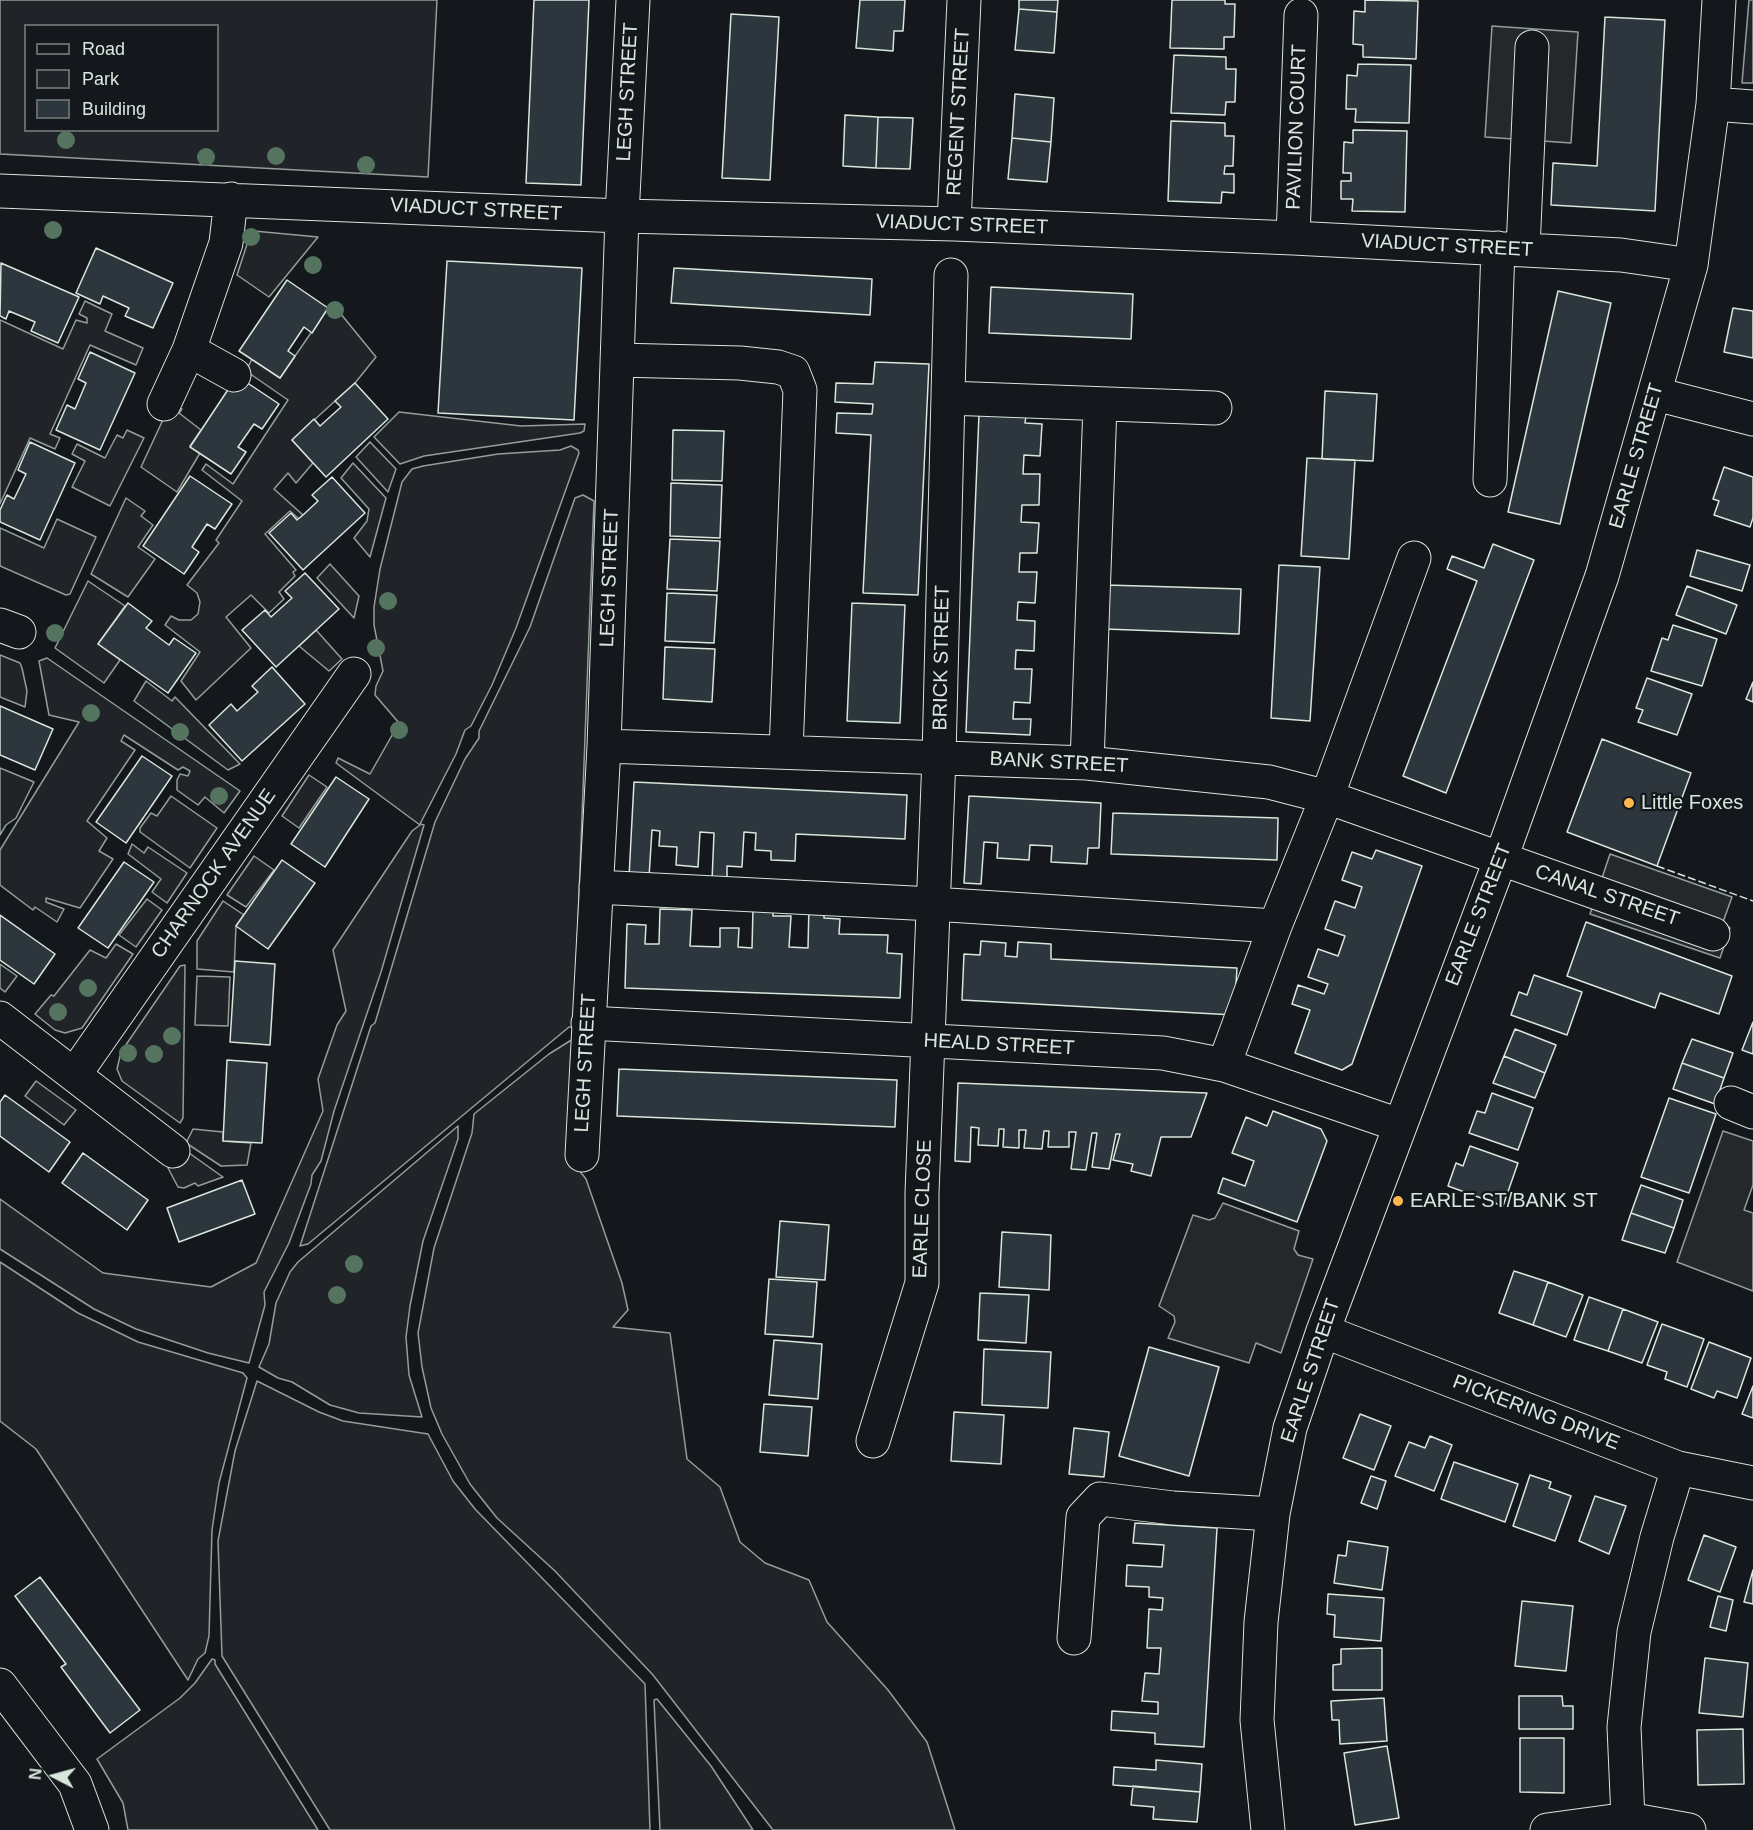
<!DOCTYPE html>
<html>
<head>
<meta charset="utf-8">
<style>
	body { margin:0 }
	#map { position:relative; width:1753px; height:1830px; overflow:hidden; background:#14181c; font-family:Arial,sans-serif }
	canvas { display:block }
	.legend { position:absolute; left:24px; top:24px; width:195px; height:108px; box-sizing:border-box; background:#14181c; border:2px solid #626a69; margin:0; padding:8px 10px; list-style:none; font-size:18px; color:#d8e6dc }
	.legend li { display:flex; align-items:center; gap:12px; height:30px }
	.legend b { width:30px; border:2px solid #626a69 }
	.north { position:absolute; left:24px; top:1746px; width:60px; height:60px; -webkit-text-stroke:4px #14181c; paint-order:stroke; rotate:276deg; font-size:16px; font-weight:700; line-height:24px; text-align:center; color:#d8e6dc }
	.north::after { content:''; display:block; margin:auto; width:21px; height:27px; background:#d8e6dc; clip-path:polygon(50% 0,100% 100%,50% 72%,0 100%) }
</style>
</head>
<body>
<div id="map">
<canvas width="1753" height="1830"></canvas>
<ul class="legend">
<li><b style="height:8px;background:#14181c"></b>Road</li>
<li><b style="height:16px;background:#202428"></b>Park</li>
<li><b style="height:16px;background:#2c363c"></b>Building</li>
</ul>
<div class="north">N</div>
</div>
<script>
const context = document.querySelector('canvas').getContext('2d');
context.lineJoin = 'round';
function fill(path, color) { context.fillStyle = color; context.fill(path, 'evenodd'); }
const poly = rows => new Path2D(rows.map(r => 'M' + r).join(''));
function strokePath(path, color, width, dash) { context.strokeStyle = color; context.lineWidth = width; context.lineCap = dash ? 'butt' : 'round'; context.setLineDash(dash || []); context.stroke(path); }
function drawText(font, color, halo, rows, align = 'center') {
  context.font = font + ' Arial,sans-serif'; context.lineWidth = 4.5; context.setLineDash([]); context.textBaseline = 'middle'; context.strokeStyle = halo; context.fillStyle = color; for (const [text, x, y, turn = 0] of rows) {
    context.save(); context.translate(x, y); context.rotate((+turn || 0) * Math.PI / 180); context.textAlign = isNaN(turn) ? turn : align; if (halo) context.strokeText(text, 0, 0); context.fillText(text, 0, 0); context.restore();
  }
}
const green = poly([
	[0,0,437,0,428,177,0,154,0,0],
	[26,26,218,26,218,130,26,130,26,26],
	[1749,0,1753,0,1753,83,1742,83,1749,0],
	[254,231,318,237,269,297,237,275,249,238,254,231],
	[85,301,112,314,105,331,143,348,136,365,90,345,50,434,60,438,55,449,30,438,0,504,0,320,63,349,76,320,87,323,87,318,79,314,85,301],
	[328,308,336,308,376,357,355,383,292,440,313,463,296,483,288,473,274,489,303,515,299,519,290,511,265,534,296,570,293,572,295,576,279,592,284,599,269,613,251,595,226,617,251,648,196,700,181,681,200,652,165,625,171,616,179,620,191,620,198,614,200,602,197,593,187,585,219,543,216,540,242,501,202,470,206,464,233,484,288,400,246,371,252,359,280,378,328,308],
	[174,408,182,409,179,413,201,430,190,446,200,453,177,492,141,467,167,411,174,408],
	[399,412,521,426,585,424,584,431,580,433,424,456,400,464,374,437,399,412],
	[127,430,144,438,110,506,72,487,85,461,72,454,77,444,105,458,117,435,123,438,127,430],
	[370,442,396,469,388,492,356,457,370,442],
	[571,446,578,450,579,453,516,628,492,685,471,726,465,730,456,754,420,824,424,825,381,972,334,1111,321,1161,312,1175,311,1184,289,1243,264,1292,265,1305,249,1363,208,1353,136,1329,94,1309,0,1249,0,1199,103,1273,211,1287,256,1263,323,1111,318,1079,337,1025,346,1011,333,950,412,831,420,825,336,763,338,758,370,774,399,723,375,695,376,686,383,671,374,625,374,607,380,569,402,482,412,469,423,466,498,454,560,450,571,446],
	[353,463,386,498,370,557,354,538,367,521,369,509,341,478,353,463],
	[583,495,594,501,574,1027,569,1027,308,1244,300,1246,371,1026,375,1023,435,822,465,759,479,738,479,731,530,627,575,498,583,495],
	[126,498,145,511,141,516,153,525,138,547,155,559,128,597,91,574,126,498],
	[57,519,96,537,70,594,66,595,0,566,0,528,44,548,57,519],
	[330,564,359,596,354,618,317,578,330,564],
	[88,581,125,606,98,644,120,660,104,683,55,648,88,581],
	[316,630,342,659,329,671,299,646,316,630],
	[0,655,20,663,22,668,27,691,25,707,0,697,0,655],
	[47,658,240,791,224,813,205,797,198,805,177,790,177,780,180,774,188,776,190,771,183,767,178,770,124,735,121,741,135,750,87,821,107,838,99,851,113,859,80,908,46,898,46,902,64,909,57,922,35,907,33,910,0,885,0,850,79,722,49,715,39,661,47,658],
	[146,681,172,701,175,697,240,764,228,770,134,701,146,681],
	[0,768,34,782,16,818,6,825,0,835,0,768],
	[309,775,327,787,299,828,282,816,309,775],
	[171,796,217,828,190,868,140,832,140,828,151,813,157,816,171,796],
	[132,844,144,853,148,847,187,873,167,903,152,892,161,879,128,854,132,844],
	[254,856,274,870,246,907,227,895,254,856],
	[147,899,162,910,136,947,119,935,147,899],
	[223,901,244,915,236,926,234,972,197,969,197,941,223,901],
	[116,944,133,954,82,1028,65,1033,55,1030,35,1014,51,995,54,996,90,950,106,958,116,944],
	[0,964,17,976,5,992,0,988,0,964],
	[185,965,183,1118,180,1123,122,1081,117,1069,121,1052,180,966,185,965],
	[197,976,230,977,228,1026,195,1025,197,976],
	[573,1039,570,1159,586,1179,622,1283,628,1310,613,1327,670,1333,687,1459,720,1487,740,1542,765,1563,809,1580,827,1622,888,1690,927,1742,955,1830,773,1830,653,1675,555,1571,497,1518,470,1484,442,1434,431,1408,422,1367,418,1333,434,1248,472,1133,474,1114,549,1054,573,1039],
	[36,1081,76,1110,64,1125,25,1096,36,1081],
	[458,1126,458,1139,423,1241,410,1306,406,1337,409,1375,422,1417,359,1413,330,1405,292,1382,278,1378,259,1367,269,1344,276,1303,290,1272,298,1262,458,1126],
	[193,1129,223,1132,223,1141,251,1143,247,1165,221,1166,186,1143,193,1129],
	[182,1148,223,1177,198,1186,195,1183,184,1188,178,1187,168,1168,182,1148],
	[0,1262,78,1313,103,1325,138,1342,243,1373,247,1378,219,1483,212,1530,209,1636,205,1653,198,1659,188,1680,36,1449,0,1421,0,1262],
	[257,1381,319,1412,343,1421,428,1434,453,1481,475,1509,645,1684,650,1830,330,1830,222,1656,218,1541,235,1451,257,1381],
	[212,1659,215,1660,215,1664,318,1830,128,1830,123,1803,97,1759,180,1698,195,1683,212,1659],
	[657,1699,711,1766,753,1830,660,1830,654,1700,657,1699]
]);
fill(green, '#202428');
strokePath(green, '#939e99', 1.5);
const parking = poly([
	[1492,26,1578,32,1571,143,1485,137,1492,26],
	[1610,854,1732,897,1723,922,1730,928,1720,958,1590,914,1610,854],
	[1723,1131,1753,1141,1753,1185,1744,1210,1753,1213,1753,1291,1677,1262,1723,1131],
	[1223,1203,1299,1231,1294,1249,1298,1255,1313,1259,1281,1353,1256,1343,1249,1363,1168,1338,1175,1322,1174,1316,1159,1306,1193,1215,1209,1220,1215,1218,1223,1203]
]);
fill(parking, '#24282b');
strokePath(parking, '#939e99', 1.5);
const building = poly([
	[534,0,589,0,581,185,526,183,534,0],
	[860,0,905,0,903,31,894,31,893,51,856,48,860,0],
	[1019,0,1058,0,1057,12,1019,9,1019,0],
	[1172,0,1225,0,1225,4,1235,4,1234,37,1224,37,1224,49,1170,48,1172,0],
	[1365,0,1418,1,1416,59,1363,57,1363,45,1353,44,1354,11,1365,12,1365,0],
	[1019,9,1057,12,1054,53,1015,50,1019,9],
	[731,14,779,17,770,180,722,178,731,14],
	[1605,17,1665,20,1655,211,1551,205,1553,163,1597,166,1605,17],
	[1174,55,1226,57,1226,69,1236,69,1235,102,1226,102,1225,115,1171,113,1174,55],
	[1358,64,1411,65,1409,123,1355,122,1356,109,1346,109,1347,75,1357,76,1358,64],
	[1015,94,1054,98,1051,142,1012,138,1015,94],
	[845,115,878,117,876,168,843,166,845,115],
	[878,117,913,118,910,169,876,168,878,117],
	[1171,121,1225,123,1225,136,1234,136,1233,166,1225,166,1224,174,1234,174,1234,193,1222,192,1221,203,1168,201,1171,121],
	[1353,130,1407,131,1405,212,1352,211,1353,199,1341,199,1341,181,1351,181,1351,173,1343,173,1344,142,1353,143,1353,130],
	[1012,138,1051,142,1047,182,1008,179,1012,138],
	[96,248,173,283,153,328,125,316,129,308,103,296,100,304,76,293,96,248],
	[447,261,582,268,574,420,438,413,447,261],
	[1,263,79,297,58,343,31,331,35,322,9,311,6,319,0,316,1,263],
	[674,268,872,279,870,315,671,303,674,268],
	[287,280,328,308,312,333,304,327,288,351,295,356,280,378,239,351,287,280],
	[991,287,1133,294,1131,339,989,333,991,287],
	[1558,291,1611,303,1560,524,1508,512,1558,291],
	[1733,308,1753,311,1753,358,1724,352,1733,308],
	[90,352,135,373,100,450,56,430,67,405,75,409,86,383,78,379,90,352],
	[875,362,929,364,918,595,863,593,871,435,836,433,837,413,872,414,873,404,835,402,836,383,873,384,875,362],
	[237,376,279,404,262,429,254,424,238,447,246,452,231,474,190,447,237,376],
	[355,383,388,419,326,477,292,440,314,419,320,426,341,407,335,401,355,383],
	[1325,391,1377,394,1373,461,1322,459,1325,391],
	[979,414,1026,416,1025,423,1042,424,1040,456,1024,455,1023,474,1040,474,1039,505,1022,505,1021,522,1039,523,1037,553,1020,553,1019,572,1037,572,1035,603,1018,602,1017,620,1035,621,1034,651,1016,650,1015,669,1032,669,1030,703,1014,702,1013,719,1031,719,1030,735,966,732,979,414],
	[673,430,724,431,722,481,672,480,673,430],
	[30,442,75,463,40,540,0,522,0,510,7,495,14,499,26,474,18,470,30,442],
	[1307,458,1355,460,1349,559,1301,556,1307,458],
	[1724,467,1753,477,1753,518,1750,527,1714,515,1719,501,1713,499,1724,467],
	[190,476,232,504,215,529,207,524,192,547,199,552,184,574,143,546,190,476],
	[332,477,365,513,303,570,269,533,291,513,297,520,303,515,318,501,312,495,332,477],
	[671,483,722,485,720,538,670,536,671,483],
	[670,539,720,541,717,591,667,589,670,539],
	[1493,544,1534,560,1446,793,1403,776,1477,581,1447,569,1452,556,1484,568,1493,544],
	[1697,550,1750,565,1742,591,1690,576,1697,550],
	[1279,565,1320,567,1310,721,1271,718,1279,565],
	[305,573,339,609,276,667,242,630,265,610,271,617,292,598,285,591,305,573],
	[1107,585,1241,589,1239,634,1105,629,1107,585],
	[1687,586,1737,605,1726,634,1676,615,1687,586],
	[667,593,717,595,714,643,665,641,667,593],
	[128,603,152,621,146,628,169,645,174,638,196,653,168,693,98,644,128,603],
	[852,603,905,605,900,723,847,721,852,603],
	[1673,625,1717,639,1702,686,1651,671,1662,638,1668,640,1673,625],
	[665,647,715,649,712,702,663,699,665,647],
	[272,667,305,704,242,761,209,725,231,704,237,711,258,692,252,686,272,667],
	[1647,678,1692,694,1677,735,1638,722,1643,710,1636,708,1647,678],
	[1753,682,1753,702,1746,699,1753,682],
	[0,706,53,729,35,770,0,755,0,706],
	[1602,739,1691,773,1657,866,1567,832,1602,739],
	[142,756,172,776,126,843,96,822,142,756],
	[336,777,369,799,325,867,291,844,336,777],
	[634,782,907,795,905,839,796,834,795,861,771,860,771,851,755,850,756,833,744,832,742,867,727,866,727,881,712,881,714,833,700,832,698,867,676,865,677,847,659,846,660,831,652,830,649,877,629,877,634,782],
	[969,796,1101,803,1099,848,1088,848,1087,864,1051,862,1052,846,1030,845,1029,860,997,858,998,843,984,842,981,884,964,883,969,796],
	[1113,813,1278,818,1277,860,1111,854,1113,813],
	[1376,850,1422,866,1352,1064,1342,1070,1295,1053,1310,1010,1292,1004,1298,985,1324,994,1328,984,1308,977,1318,949,1338,956,1345,936,1325,929,1335,901,1355,908,1362,887,1342,880,1352,852,1372,859,1376,850],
	[282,860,315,883,268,949,236,926,282,860],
	[124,862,154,882,108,948,78,928,124,862],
	[809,905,824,905,824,918,840,919,839,934,888,935,887,953,902,954,900,998,625,988,627,924,646,925,645,944,659,944,660,909,692,910,690,946,720,947,720,928,739,928,738,947,752,948,753,909,773,909,773,916,791,916,789,947,808,948,809,905],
	[0,915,55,954,34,984,0,960,0,915],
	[1586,922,1732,976,1719,1014,1660,993,1655,1008,1567,976,1586,922],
	[981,941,1006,943,1005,956,1017,957,1018,942,1051,944,1051,959,1237,968,1234,1015,962,1000,964,954,980,955,981,941],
	[235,961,275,964,270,1045,230,1042,235,961],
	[1534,975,1582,992,1567,1035,1511,1015,1519,992,1527,995,1534,975],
	[1753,1022,1753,1054,1742,1050,1753,1022],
	[1515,1029,1556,1045,1545,1073,1504,1056,1515,1029],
	[1692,1039,1733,1053,1724,1078,1682,1063,1692,1039],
	[1504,1056,1545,1073,1535,1098,1493,1083,1504,1056],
	[227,1060,267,1063,262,1143,223,1141,227,1060],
	[1682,1063,1724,1078,1715,1104,1673,1089,1682,1063],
	[619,1069,897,1080,895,1127,617,1116,619,1069],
	[958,1083,1207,1093,1191,1137,1161,1137,1151,1176,1131,1171,1133,1164,1113,1160,1120,1134,1116,1134,1109,1169,1092,1167,1097,1133,1092,1133,1086,1170,1071,1169,1076,1132,1069,1132,1069,1147,1048,1147,1049,1131,1044,1131,1042,1149,1024,1148,1026,1130,1019,1130,1019,1148,1003,1147,1004,1129,999,1129,998,1146,978,1145,979,1128,971,1127,970,1162,955,1161,958,1083],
	[1492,1093,1533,1108,1518,1150,1469,1133,1477,1111,1485,1113,1492,1093],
	[5,1095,70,1142,49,1172,0,1136,0,1102,5,1095],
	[1669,1098,1716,1114,1689,1193,1641,1177,1669,1098],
	[1273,1111,1321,1129,1327,1141,1297,1222,1218,1193,1223,1178,1245,1186,1254,1161,1232,1153,1246,1117,1267,1126,1273,1111],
	[1470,1146,1518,1163,1503,1206,1448,1186,1456,1163,1463,1166,1470,1146],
	[83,1153,148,1200,127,1230,62,1183,83,1153],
	[242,1180,255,1214,179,1242,167,1208,242,1180],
	[1641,1185,1683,1200,1674,1228,1631,1213,1641,1185],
	[1631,1213,1674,1228,1665,1253,1622,1240,1631,1213],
	[780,1221,829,1225,825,1280,776,1277,780,1221],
	[1002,1232,1051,1235,1049,1290,999,1287,1002,1232],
	[1514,1271,1548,1282,1533,1325,1499,1313,1514,1271],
	[769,1279,817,1282,813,1337,765,1334,769,1279],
	[1548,1282,1583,1295,1566,1337,1533,1325,1548,1282],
	[980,1293,1029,1295,1026,1343,978,1340,980,1293],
	[1589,1297,1623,1309,1608,1351,1574,1340,1589,1297],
	[1623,1309,1658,1322,1642,1363,1608,1351,1623,1309],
	[1662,1324,1704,1339,1687,1387,1665,1379,1667,1372,1647,1365,1662,1324],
	[774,1340,822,1344,818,1399,769,1395,774,1340],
	[1709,1342,1751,1358,1737,1398,1717,1391,1714,1398,1691,1389,1709,1342],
	[1149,1347,1219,1367,1189,1476,1119,1456,1149,1347],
	[984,1349,1051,1352,1048,1408,982,1405,984,1349],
	[1753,1386,1753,1418,1742,1414,1753,1386],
	[764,1404,812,1407,808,1456,760,1452,764,1404],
	[954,1412,1004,1415,1001,1464,951,1461,954,1412],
	[1360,1414,1391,1426,1374,1470,1343,1458,1360,1414],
	[1074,1428,1109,1432,1104,1477,1069,1474,1074,1428],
	[1430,1436,1452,1445,1434,1491,1395,1476,1409,1442,1425,1448,1430,1436],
	[1454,1462,1518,1484,1505,1522,1441,1499,1454,1462],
	[1530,1475,1551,1482,1549,1488,1571,1496,1555,1541,1513,1526,1530,1475],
	[1371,1476,1386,1481,1377,1509,1361,1503,1371,1476],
	[1595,1496,1626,1506,1609,1554,1579,1541,1595,1496],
	[1135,1523,1217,1528,1204,1747,1155,1744,1155,1733,1111,1730,1112,1711,1158,1714,1158,1702,1142,1701,1145,1673,1159,1674,1161,1648,1147,1648,1149,1609,1162,1610,1163,1598,1149,1597,1149,1587,1126,1586,1127,1565,1162,1567,1164,1545,1133,1543,1135,1523],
	[1704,1535,1736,1547,1720,1592,1688,1580,1704,1535],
	[1348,1541,1388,1547,1382,1590,1334,1583,1338,1555,1346,1556,1348,1541],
	[1753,1570,1753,1604,1744,1602,1753,1570],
	[40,1577,140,1710,110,1733,61,1667,66,1664,15,1596,40,1577],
	[1328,1594,1384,1598,1381,1641,1334,1637,1335,1615,1327,1614,1328,1594],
	[1718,1596,1733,1600,1726,1631,1710,1627,1718,1596],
	[1522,1601,1573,1606,1566,1671,1515,1666,1522,1601],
	[1382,1648,1382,1690,1333,1690,1333,1665,1341,1664,1341,1649,1382,1648],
	[1705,1658,1748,1663,1743,1717,1699,1713,1705,1658],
	[1519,1696,1562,1696,1563,1706,1573,1706,1573,1729,1519,1729,1519,1696],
	[1384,1698,1387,1741,1340,1744,1339,1720,1332,1720,1331,1701,1384,1698],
	[1743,1729,1744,1784,1698,1785,1697,1730,1743,1729],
	[1520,1738,1564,1738,1564,1793,1520,1792,1520,1738],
	[1387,1746,1399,1818,1355,1825,1344,1753,1387,1746],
	[1156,1760,1202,1764,1200,1792,1113,1785,1114,1767,1156,1770,1156,1760],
	[1133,1786,1200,1792,1197,1822,1153,1819,1154,1807,1131,1805,1133,1786]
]);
fill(building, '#2c363c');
strokePath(building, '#d8e6dc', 1.5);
const minor = poly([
	[1713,104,1753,107],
	[0,191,622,216,954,224,1293,238,1621,255,1691,265],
	[231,199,226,243,189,350,234,375],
	[954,224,964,0],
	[1293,238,1301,15],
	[1523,249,1532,47],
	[617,360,740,363,778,367,793,372,800,390,786,752],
	[1656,394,1753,419],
	[948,398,1215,408],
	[164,404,189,350],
	[1490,480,1498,248],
	[0,625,19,632],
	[604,746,1087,763,1269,782,1327,797,1713,934],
	[1087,763,1100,405],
	[596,887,933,904,1275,926],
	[0,1018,173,1151],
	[588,1023,1163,1053,1224,1065,1399,1125],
	[1224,1065,1275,926,1327,797,1414,558],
	[75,1074,354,674],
	[1731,1103,1753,1112],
	[582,1155,604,746,622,216,633,0],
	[1323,1331,1678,1468,1753,1483],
	[873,1441,922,1283,922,1193,939,757,951,275],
	[1074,1638,1083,1517,1100,1499,1173,1508,1273,1514],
	[0,1685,75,1784,92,1830],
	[1628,1819,1624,1727,1634,1632,1657,1537,1678,1468],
	[1268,1830,1257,1720,1261,1622,1273,1514,1290,1428,1323,1331,1501,858,1602,576,1691,265,1713,104,1719,0],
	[1547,1830,1628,1819,1689,1830]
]);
strokePath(minor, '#d8e6dc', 35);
strokePath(minor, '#14181c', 33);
strokePath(poly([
	[1657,866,1753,901]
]), '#d8e6dc', 1.5, [8, 3]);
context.fillStyle = '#55745f';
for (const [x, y] of [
	[66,140],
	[276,156],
	[206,157],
	[366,165],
	[53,230],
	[251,237],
	[313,265],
	[335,310],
	[388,601],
	[55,633],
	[376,648],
	[91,713],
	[399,730],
	[180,732],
	[219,796],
	[88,988],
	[58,1012],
	[172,1036],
	[128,1053],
	[154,1054],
	[354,1264],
	[337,1295]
]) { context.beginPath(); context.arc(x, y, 9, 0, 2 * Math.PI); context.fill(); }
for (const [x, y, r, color] of [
	[1629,803,6,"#ffb74d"],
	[1398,1201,6,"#ffb74d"]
]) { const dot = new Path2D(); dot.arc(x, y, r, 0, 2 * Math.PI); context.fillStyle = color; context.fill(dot); strokePath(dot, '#14181c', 2); }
drawText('20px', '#d8e6dc', '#14181c', [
	["LEGH STREET",628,92,-87],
	["REGENT STREET",959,112,-87],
	["PAVILION COURT",1297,127,-88],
	["VIADUCT STREET",476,210,3],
	["VIADUCT STREET",962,225,2],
	["VIADUCT STREET",1447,246,3],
	["EARLE STREET",1637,456,-74],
	["LEGH STREET",610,578,-88],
	["BRICK STREET",942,658,-89],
	["BANK STREET",1059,763,3],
	["CHARNOCK AVENUE",214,874,-55],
	["CANAL STREET",1607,896,19],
	["EARLE STREET",1479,915,-69],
	["HEALD STREET",999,1045,3],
	["LEGH STREET",586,1063,-87],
	["EARLE CLOSE",923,1209,-88],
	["EARLE STREET",1311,1371,-72],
	["PICKERING DRIVE",1536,1413,21]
]);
drawText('20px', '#d8e6dc', '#14181c', [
	["Little Foxes",1641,803],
	["EARLE ST/BANK ST",1410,1201]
], 'left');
</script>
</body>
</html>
